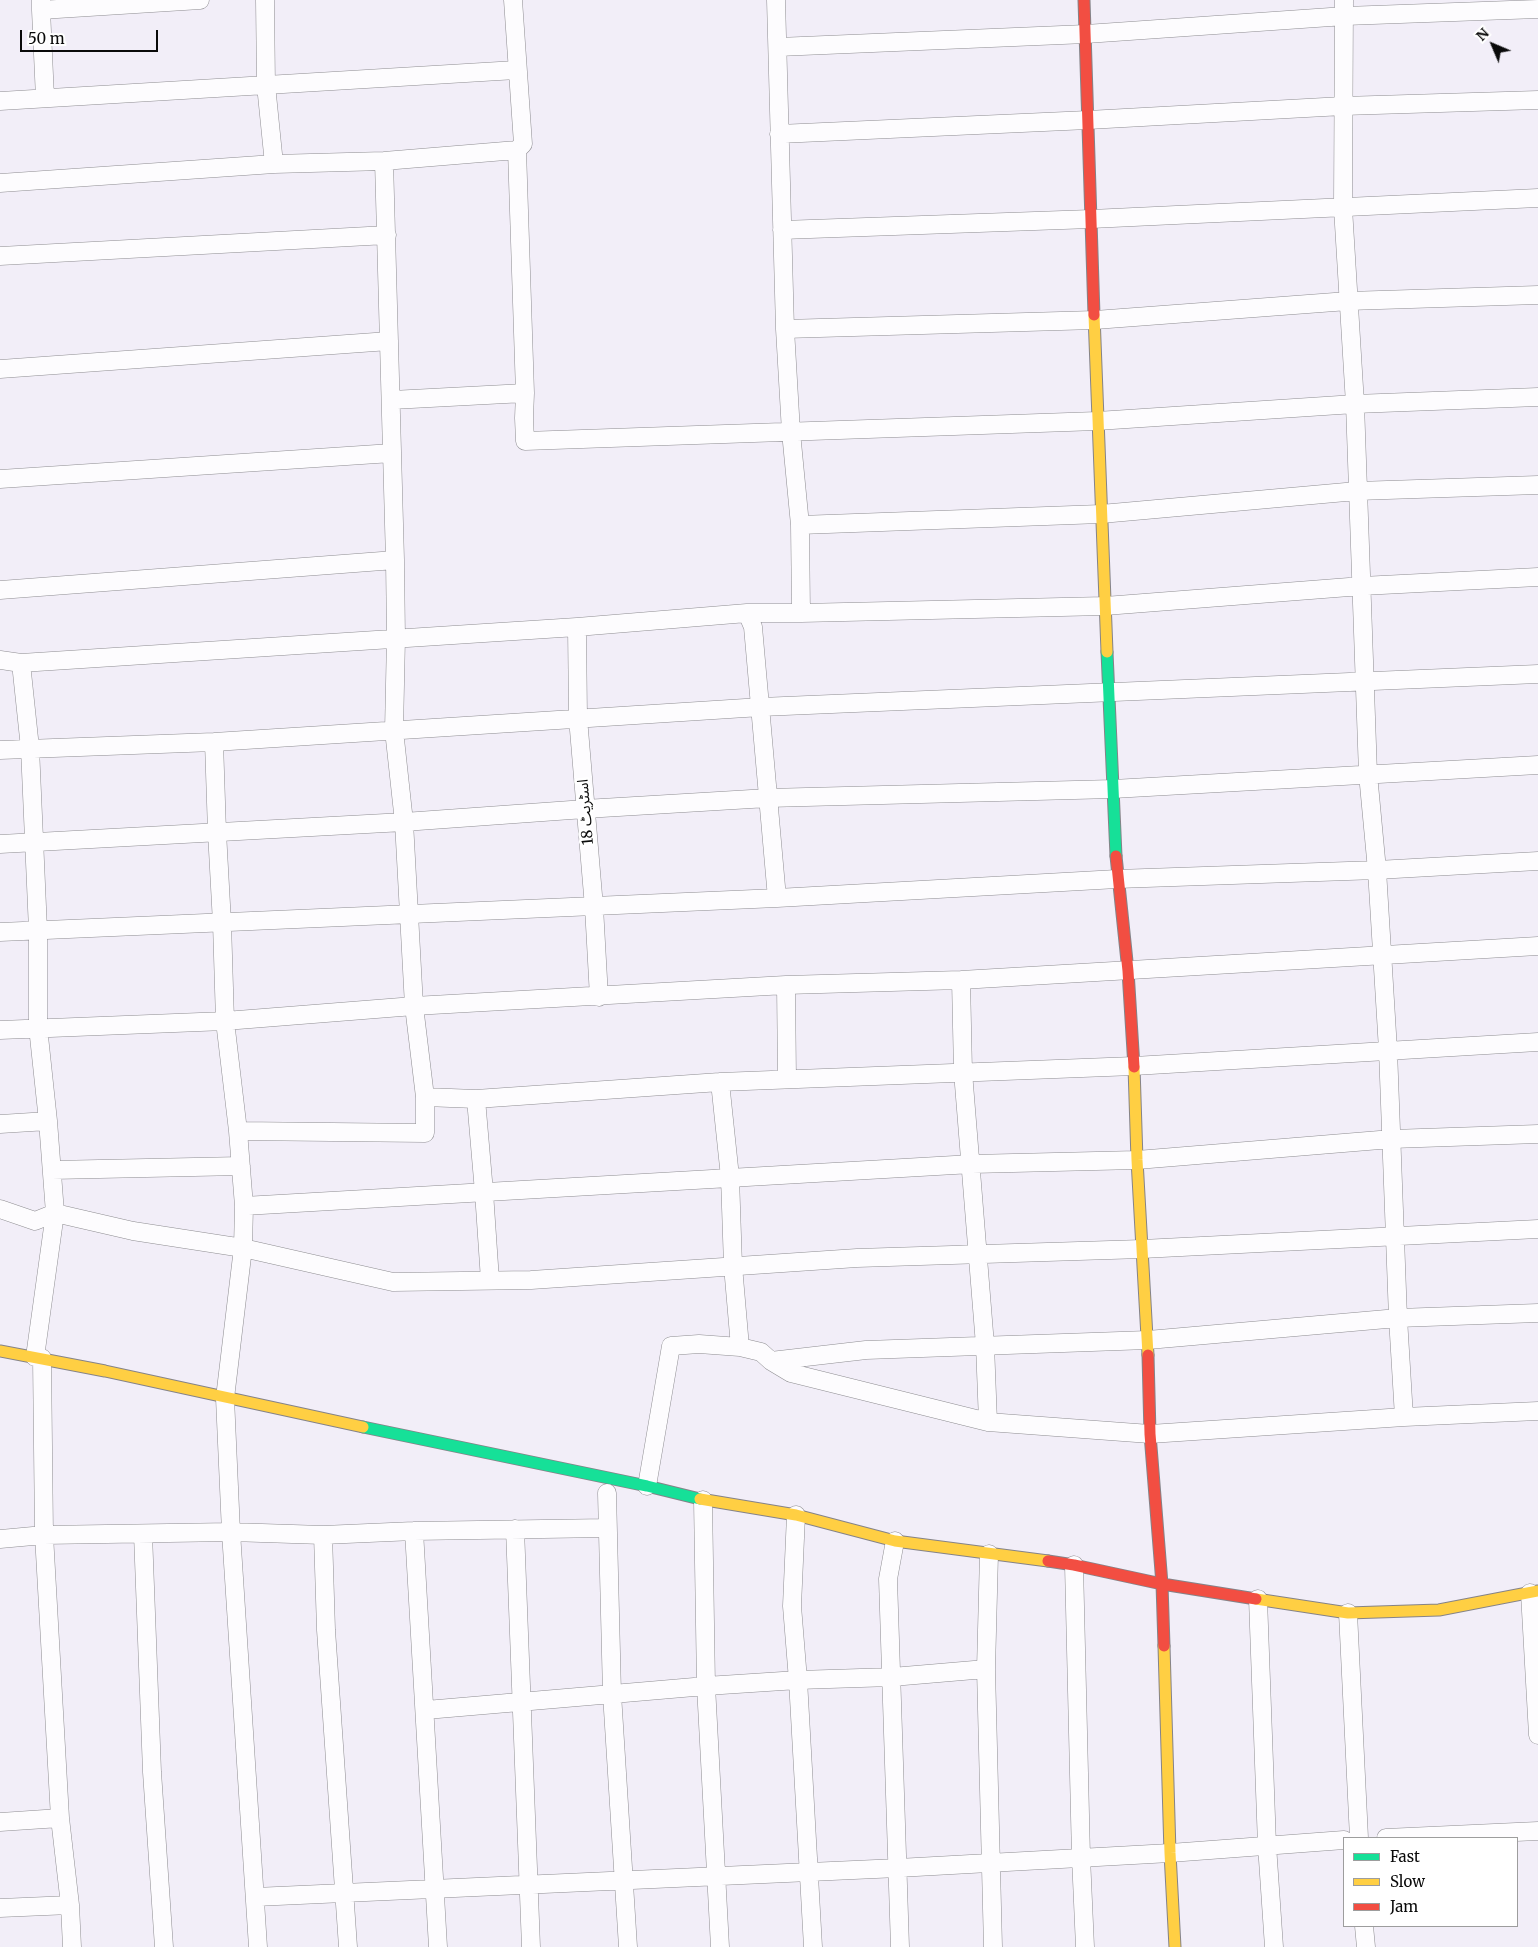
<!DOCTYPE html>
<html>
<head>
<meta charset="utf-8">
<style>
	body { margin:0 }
	#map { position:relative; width:1538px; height:1947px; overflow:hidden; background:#f2eef8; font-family:Merriweather,serif }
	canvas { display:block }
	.legend { position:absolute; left:1343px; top:1837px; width:175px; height:90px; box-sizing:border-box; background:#fff; border:1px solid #9d9d9d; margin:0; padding:6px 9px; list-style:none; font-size:15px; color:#0a0a0a }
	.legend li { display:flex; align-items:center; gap:10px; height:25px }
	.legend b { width:25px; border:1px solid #9d9d9d }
	.north { position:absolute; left:1468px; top:20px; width:50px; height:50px; -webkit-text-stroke:4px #fff; paint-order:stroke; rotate:315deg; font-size:14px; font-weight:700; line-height:20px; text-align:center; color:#0a0a0a }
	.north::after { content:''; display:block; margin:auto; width:18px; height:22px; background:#0a0a0a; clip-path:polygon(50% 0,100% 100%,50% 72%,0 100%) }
	.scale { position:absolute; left:20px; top:30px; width:138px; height:22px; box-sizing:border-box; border:2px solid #0a0a0a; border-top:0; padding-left:6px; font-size:15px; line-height:18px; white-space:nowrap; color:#0a0a0a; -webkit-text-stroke:4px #fff; paint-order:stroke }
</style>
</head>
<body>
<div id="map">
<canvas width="1538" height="1947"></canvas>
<ul class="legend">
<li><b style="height:6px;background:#16e098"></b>Fast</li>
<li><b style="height:6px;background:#ffcf43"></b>Slow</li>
<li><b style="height:6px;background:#f24e42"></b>Jam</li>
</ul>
<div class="north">N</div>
<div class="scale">50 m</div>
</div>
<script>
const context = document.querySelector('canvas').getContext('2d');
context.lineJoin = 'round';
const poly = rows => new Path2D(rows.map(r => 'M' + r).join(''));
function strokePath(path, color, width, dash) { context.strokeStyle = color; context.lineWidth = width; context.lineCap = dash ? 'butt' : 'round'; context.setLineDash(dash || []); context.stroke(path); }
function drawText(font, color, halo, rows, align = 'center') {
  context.font = font + ' Merriweather,"Noto Sans Arabic",serif'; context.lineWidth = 5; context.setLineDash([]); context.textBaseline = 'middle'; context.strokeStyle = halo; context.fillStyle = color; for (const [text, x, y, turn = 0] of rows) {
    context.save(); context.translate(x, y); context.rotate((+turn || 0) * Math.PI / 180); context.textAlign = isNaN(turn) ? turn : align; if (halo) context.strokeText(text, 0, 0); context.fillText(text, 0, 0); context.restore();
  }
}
const street = poly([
	[41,0,41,10,200,0],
	[265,0,266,85,274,164],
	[1344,0,1343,208,1355,404,1368,774,1377,870,1388,1050,1398,1318,1404,1417],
	[41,10,45,98],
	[778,47,1086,34,1345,16,1538,9],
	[0,101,516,70],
	[779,134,1088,120,1343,106,1538,100],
	[517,150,525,393],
	[384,161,395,560,396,638,394,730,404,822,414,1006,425,1097],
	[0,183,274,164,384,161,517,150,523,144,513,0],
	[782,230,1091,219,1538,198],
	[0,256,387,235],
	[785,329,1095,320,1348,301,1538,295],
	[0,369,389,341],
	[392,400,525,393,524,418,525,441,1097,421,1355,404,1538,397],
	[0,479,392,453],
	[800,525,1101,514,1357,491,1538,485],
	[0,590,395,560],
	[747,613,753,627,777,898],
	[801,613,1105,606,1362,586,1538,577],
	[577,627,578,718,594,907,599,997],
	[0,660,21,663,577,627,747,613,801,613,800,525,791,432,785,329,776,0],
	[21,663,30,748,38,930,38,1027,48,1121,55,1213,35,1357],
	[214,742,217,832,222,923,225,1021,238,1131,244,1206,243,1248,393,1282,531,1280,857,1258,1142,1249,1538,1229],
	[0,750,214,742,761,707,1538,674],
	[0,844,404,822,585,809,768,798,1113,789,1538,765],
	[0,932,777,898,1117,879,1377,870,1538,861],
	[961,980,963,1072,985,1345,988,1422],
	[786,985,787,1079],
	[0,1030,225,1021,414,1006,786,985,961,980,1538,946],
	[720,1082,730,1177,733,1266,740,1347],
	[476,1099,484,1192,490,1280],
	[0,1124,48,1121],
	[238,1131,425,1133,425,1097,476,1099,720,1082,1134,1066,1538,1042],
	[52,1170,241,1166],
	[244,1206,972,1164,1137,1160,1392,1139,1538,1134],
	[0,1209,35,1221,55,1213,133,1231,243,1248,225,1398,231,1532,258,1947],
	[42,1358,44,1535,60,1818,70,1905,72,1947],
	[771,1361,791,1373,988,1422,1150,1434,1404,1417,1538,1411],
	[647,1486,671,1346,699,1344,740,1347,761,1352,771,1361,866,1350,1148,1340,1398,1318,1538,1313],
	[607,1493,612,1694,628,1947],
	[703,1500,706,1686,720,1947],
	[796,1515,792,1606,798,1680,813,1947],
	[515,1529,531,1947],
	[414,1531,438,1947],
	[143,1534,152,1772,164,1947],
	[323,1535,326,1630,348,1947],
	[0,1539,44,1535,231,1532,323,1535,414,1531,607,1528],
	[895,1541,888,1579,900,1947],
	[989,1554,986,1669,993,1947],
	[1074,1565,1081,1857,1085,1947],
	[1530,1593,1538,1735],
	[1258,1599,1267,1845,1274,1947],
	[1348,1613,1359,1838],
	[426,1710,706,1686,798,1680,892,1677,986,1669],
	[0,1822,60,1818],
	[1386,1838,1538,1831],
	[255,1897,898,1868,1170,1853,1344,1840],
	[0,1908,70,1905],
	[1364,1926,1366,1947]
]);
const fast = poly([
	[1107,652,1116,856],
	[363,1427,647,1486,700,1499]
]);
const slow = poly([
	[1094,315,1107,652],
	[1134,1067,1137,1160,1148,1355],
	[0,1351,105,1371,363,1427],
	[700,1499,796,1515,895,1541,1048,1561],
	[1256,1599,1348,1613,1439,1610,1538,1591],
	[1164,1646,1170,1853,1175,1947]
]);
const jam = poly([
	[1084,0,1094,315],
	[1116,856,1128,971,1134,1067],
	[1148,1355,1150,1434,1162,1584,1164,1646],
	[1048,1561,1074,1565,1162,1584,1256,1599]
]);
strokePath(street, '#8e8d91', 19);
strokePath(fast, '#858388', 13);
strokePath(slow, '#858388', 13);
strokePath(jam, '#858388', 13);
strokePath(street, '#fdfcfe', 18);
strokePath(fast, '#16e098', 11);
strokePath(slow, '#ffcf43', 11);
strokePath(jam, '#f24e42', 11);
drawText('15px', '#0a0a0a', '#fff', [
	["اسٹریٹ 18",586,812,-95]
]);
</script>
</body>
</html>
